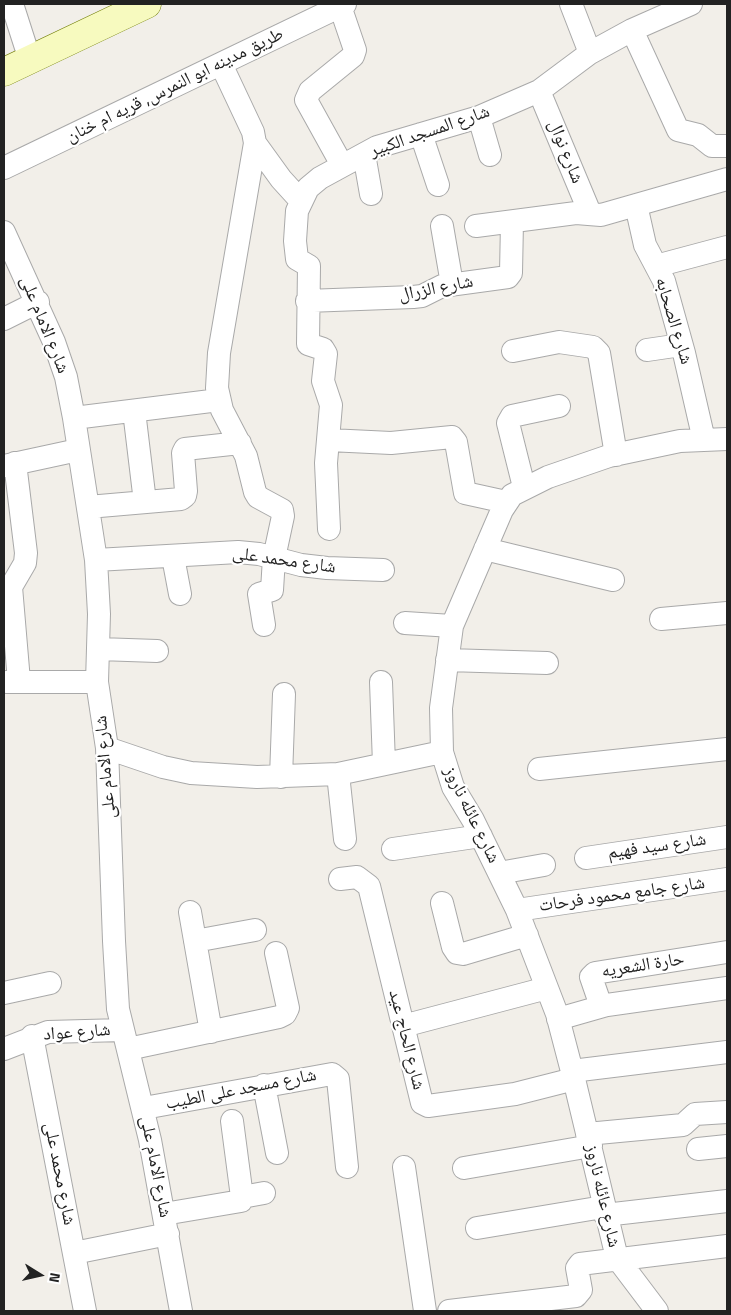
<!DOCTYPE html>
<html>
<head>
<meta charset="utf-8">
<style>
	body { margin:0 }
	#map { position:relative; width:731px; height:1315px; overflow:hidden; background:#f2efe9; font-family:"Titillium Web",sans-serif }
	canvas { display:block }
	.frame { position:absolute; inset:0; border:5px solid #222; pointer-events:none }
	.north { position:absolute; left:15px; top:1250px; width:50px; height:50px; -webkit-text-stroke:4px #fff; paint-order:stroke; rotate:100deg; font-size:14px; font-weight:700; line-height:20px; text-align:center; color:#222 }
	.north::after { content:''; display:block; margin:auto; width:18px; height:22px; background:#222; clip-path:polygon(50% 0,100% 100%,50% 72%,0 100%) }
</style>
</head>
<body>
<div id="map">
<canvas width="731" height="1315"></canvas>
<div class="frame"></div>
<div class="north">N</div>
</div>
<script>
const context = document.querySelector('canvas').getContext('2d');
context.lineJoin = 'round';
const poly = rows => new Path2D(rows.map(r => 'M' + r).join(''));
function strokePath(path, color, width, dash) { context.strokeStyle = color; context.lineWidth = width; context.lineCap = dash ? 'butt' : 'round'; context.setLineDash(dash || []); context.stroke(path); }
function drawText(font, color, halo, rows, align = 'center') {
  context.font = font + ' "Titillium Web","Noto Naskh Arabic",sans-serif'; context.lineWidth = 4.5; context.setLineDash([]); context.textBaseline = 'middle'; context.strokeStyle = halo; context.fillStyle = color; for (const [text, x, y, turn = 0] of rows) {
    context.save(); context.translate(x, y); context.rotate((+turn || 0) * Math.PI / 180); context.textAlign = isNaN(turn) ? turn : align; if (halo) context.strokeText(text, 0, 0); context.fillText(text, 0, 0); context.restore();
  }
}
const street = poly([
	[12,4,30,60],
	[571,4,590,53],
	[340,6,355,50,353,56,310,91,306,100,342,165],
	[632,30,678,130,698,135,712,146,727,146],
	[221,64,253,132,255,143,219,353,217,388,222,410,246,456,255,492,258,497,282,510,283,516,274,558,272,590,259,594,264,625],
	[539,91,590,213],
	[479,117,490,155],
	[421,134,438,185],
	[255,143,281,179,301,201],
	[364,154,371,194],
	[4,168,345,4],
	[636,205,645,245,664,281,684,353,704,440],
	[442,226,452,284],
	[476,226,576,213,601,215,727,179],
	[4,232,54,342,66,377,74,418,96,560,99,614,97,682,107,748,114,941,118,1009,150,1140,181,1311],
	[656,266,727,247],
	[307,301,413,297,422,296,442,286,508,277,511,273,512,222],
	[4,319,38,302],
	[647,350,681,345],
	[513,351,559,342,593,347,599,353,616,455],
	[134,411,145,502],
	[74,418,219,400],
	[329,440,391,443,452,437,456,442,465,493,506,502],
	[15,463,26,553,25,563,11,587,19,681],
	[4,466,78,450],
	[524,487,508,423,512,416,559,406],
	[88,507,181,499,185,496,186,491,183,453,185,449,240,443],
	[329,529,326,463,331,405,323,381,326,354,323,349,308,344,309,266,297,259,295,241,297,211,308,188,320,178,377,147,479,117,539,91,590,53,632,30,691,4],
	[485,549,613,580],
	[173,557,180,594],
	[96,560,238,552,259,554,301,565,327,568,383,570],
	[661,619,727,613],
	[405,623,452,626],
	[99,649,157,651],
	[447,660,547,663],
	[6,682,97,682],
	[381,682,384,764],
	[107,748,163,767,191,773,257,777,338,774,442,752],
	[539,769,727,749],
	[338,774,345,839],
	[281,777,284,694],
	[393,849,481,836],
	[586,858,727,837],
	[499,873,544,865],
	[340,879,357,877,369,886,422,1103,428,1106,515,1094,574,1079],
	[442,903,453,947,457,953,463,954,527,935],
	[517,910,727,879],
	[190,912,211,1032],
	[195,941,255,930],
	[4,993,50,983],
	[601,1006,591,977,595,973,727,952],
	[558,1019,607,1005,727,988],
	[403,1026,547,988],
	[32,1036,85,1311],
	[4,1049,48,1032,123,1030],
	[128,1049,279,1017,285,1014,288,1008,276,953],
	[572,1071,727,1052],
	[264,1085,277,1153],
	[144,1108,332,1074,338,1079,347,1167],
	[587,1134,683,1125,695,1114,727,1112],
	[698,1149,727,1146],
	[404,1167,425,1311],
	[464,1168,591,1146],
	[242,1197,264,1193],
	[164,1214,241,1201,242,1197,232,1121],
	[605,1215,727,1201],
	[477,1228,603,1207],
	[74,1253,168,1234],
	[449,1311,576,1296,581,1290,577,1268,580,1264,727,1246],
	[657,1311,617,1258,574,1079,557,1014,517,910,473,820,453,787,442,752,441,708,452,626,502,510,512,495,548,477,609,456,680,441,727,439]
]);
const secondary = poly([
	[4,72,147,4]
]);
strokePath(street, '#a9a9a9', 24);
strokePath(secondary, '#707d05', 29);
strokePath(street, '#fff', 22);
strokePath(secondary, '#f7fabf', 28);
drawText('18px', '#222', '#fff', [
	["طريق مدينه ابو النمرس, قريه ام خنان",175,86,-26],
	["شارع المسجد الكبير",430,132,-19],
	["شارع نوال",565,152,68],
	["شارع الزرال",436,289,-11],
	["شارع الصحابه",673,321,73],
	["شارع الامام على",44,325,68],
	["شارع محمد على",284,561,8],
	["شارع الامام على",106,767,-95],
	["شارع عائله ناروز",471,815,64],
	["شارع سيد فهيم",657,847,-8],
	["شارع جامع محمود فرحات",622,895,-8],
	["حارة الشعريه",643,966,-9],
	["شارع عواد",77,1033,-4],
	["شارع الحاج عيد",406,1040,76],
	["شارع مسجد على الطيب",241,1090,-11],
	["شارع الامام على",155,1167,79],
	["شارع محمد على",59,1174,79],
	["شارع عائله ناروز",602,1196,77]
]);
</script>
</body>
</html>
